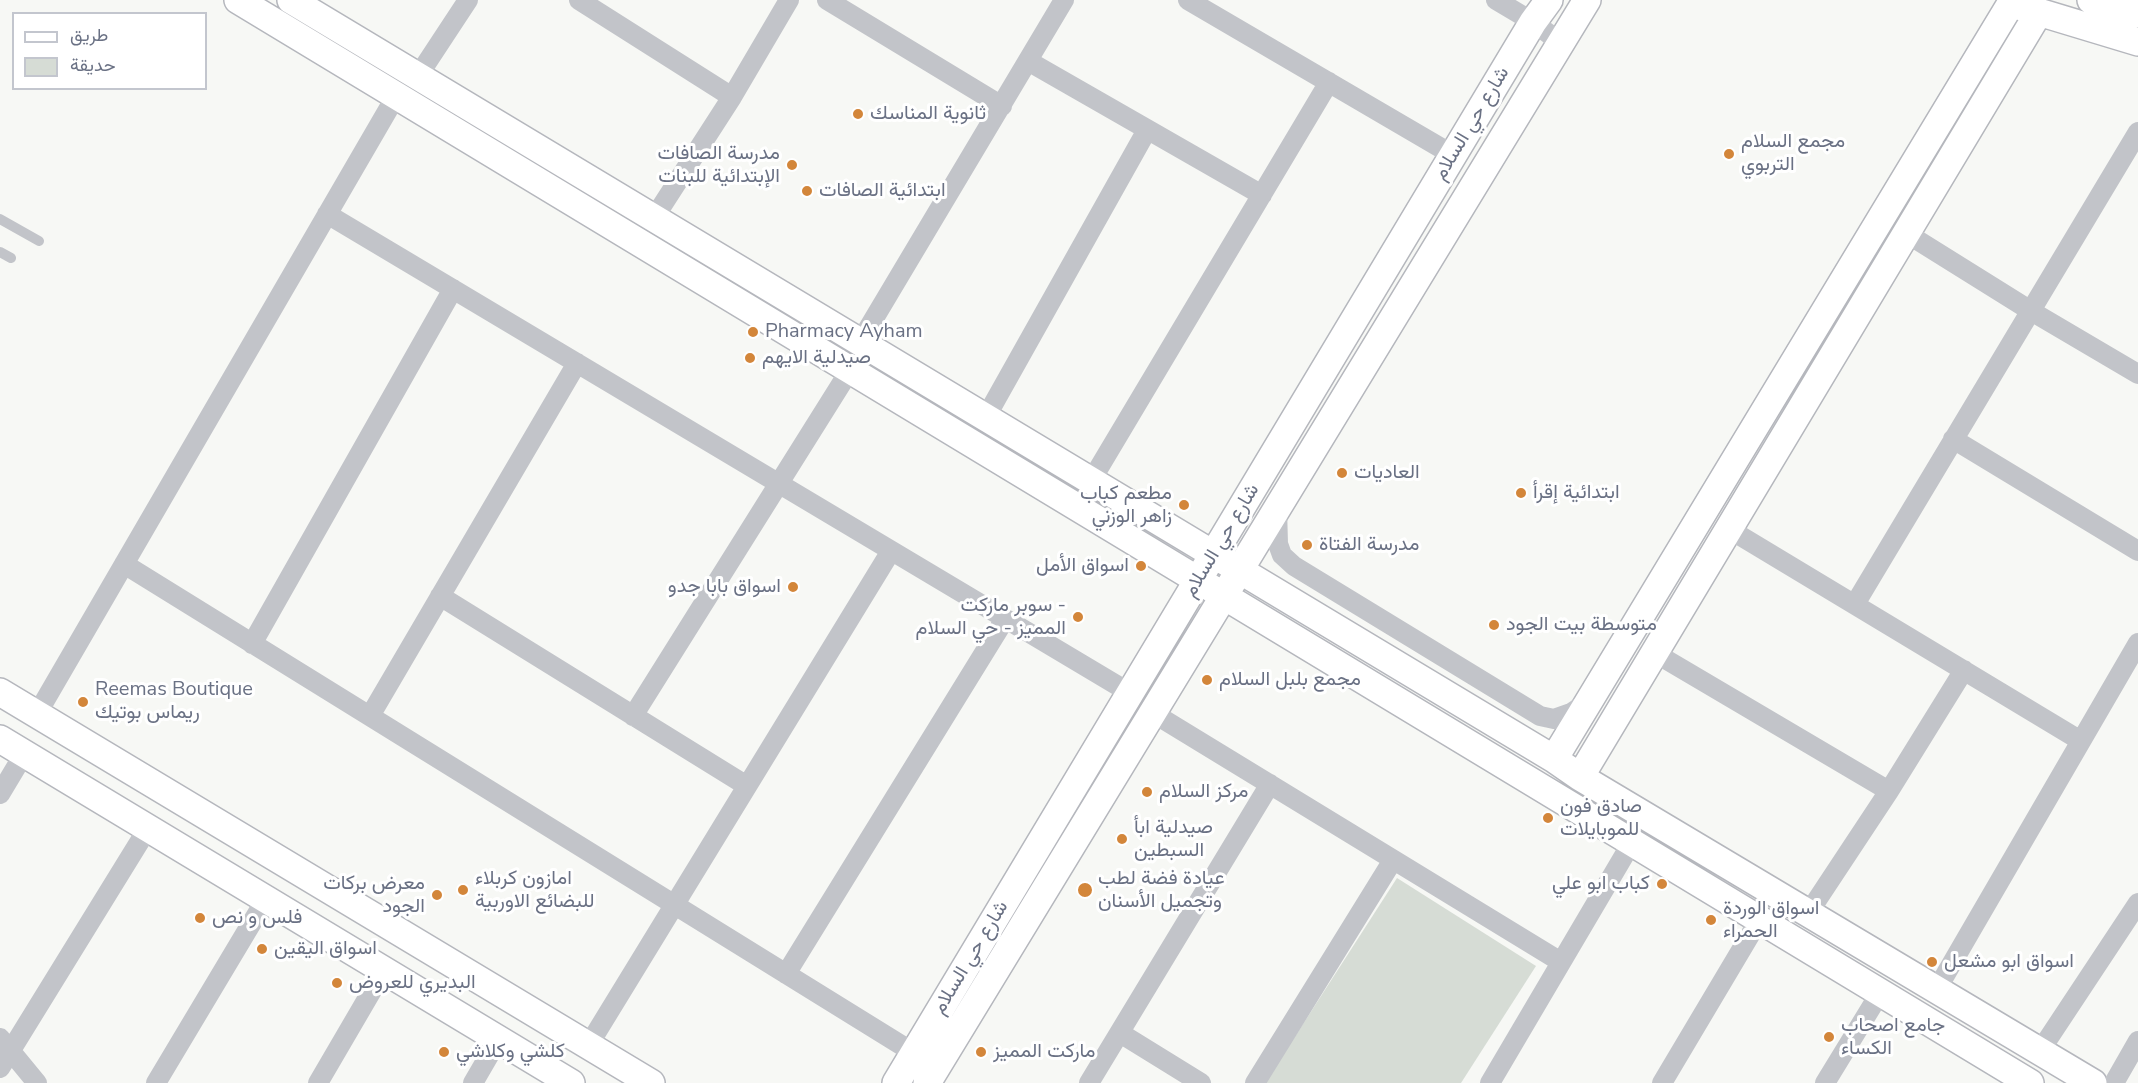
<!DOCTYPE html>
<html>
<head>
<meta charset="utf-8">
<style>
	body { margin:0 }
	#map { position:relative; width:2138px; height:1083px; overflow:hidden; background:#f7f8f5; font-family:"Nunito Sans",Vazirmatn,sans-serif }
	canvas { display:block }
	.legend { position:absolute; left:12px; top:12px; width:195px; height:78px; box-sizing:border-box; background:#fff; border:2px solid #c3c6ce; margin:0; padding:8px 10px; list-style:none; font-size:18px; color:#6a7184 }
	.legend li { display:flex; align-items:center; gap:12px; height:30px }
	.legend b { width:30px; border:2px solid #c3c6ce }
</style>
</head>
<body>
<div id="map">
<canvas width="2138" height="1083"></canvas>
<ul class="legend">
<li><b style="height:8px;background:#fff"></b>طريق</li>
<li><b style="height:16px;background:#d6dcd5"></b>حديقة</li>
</ul>
</div>
<script>
const context = document.querySelector('canvas').getContext('2d');
context.lineJoin = 'round';
function fill(path, color) { context.fillStyle = color; context.fill(path, 'evenodd'); }
const poly = rows => new Path2D(rows.map(r => 'M' + r).join(''));
function strokePath(path, color, width, dash) { context.strokeStyle = color; context.lineWidth = width; context.lineCap = dash ? 'butt' : 'round'; context.setLineDash(dash || []); context.stroke(path); }
function drawText(font, color, halo, rows, align = 'center') {
  context.font = font + ' "Nunito Sans",Vazirmatn,sans-serif'; context.lineWidth = 6; context.setLineDash([]); context.textBaseline = 'middle'; context.strokeStyle = halo; context.fillStyle = color; for (const [text, x, y, turn = 0] of rows) {
    context.save(); context.translate(x, y); context.rotate((+turn || 0) * Math.PI / 180); context.textAlign = isNaN(turn) ? turn : align; if (halo) context.strokeText(text, 0, 0); context.fillText(text, 0, 0); context.restore();
  }
}
fill(poly([
	[1397,878,1536,966,1461,1083,1265,1083]
]), '#d6dcd5');
const secondary = poly([
	[238,0,2030,1083],
	[291,0,1554,759,1580,777,2093,1083],
	[2091,0,2138,14],
	[2022,7,2138,42],
	[0,692,651,1083],
	[0,739,571,1083],
	[1554,759,2010,5],
	[1580,777,2039,12],
	[896,1083,1533,22,1549,0],
	[927,1083,1587,0]
]);
strokePath(secondary, '#b5b7bd', 30);
strokePath(poly([
	[0,219,39,241],
	[0,252,11,258]
]), '#c2c4c9', 10);
strokePath(poly([
	[579,0,732,97],
	[827,0,1002,106],
	[1188,0,1453,155],
	[1496,0,1533,22,1561,43],
	[1028,61,1262,195],
	[418,76,468,0],
	[327,214,1130,693],
	[654,218,732,97,789,0],
	[1906,233,2031,311,2138,374],
	[860,342,1064,0],
	[986,417,1147,130],
	[1953,439,2138,551],
	[1091,481,1329,82],
	[1277,508,1278,544,1282,555,1294,566,1540,716,1554,719,1571,713,1586,703],
	[1729,529,2081,741],
	[124,564,914,1053],
	[440,596,747,786],
	[1855,604,2138,132],
	[252,644,453,289],
	[1655,653,1889,791],
	[1153,713,1561,962],
	[37,714,396,96],
	[370,716,577,363],
	[633,716,850,370],
	[0,794,24,754],
	[1809,912,1889,791,1964,670],
	[786,974,1005,619],
	[1937,989,2138,643],
	[1120,1033,1201,1083],
	[0,1038,37,1083],
	[588,1046,891,551],
	[2040,1051,2138,903],
	[0,1068,148,828],
	[156,1083,266,899],
	[318,1083,384,970],
	[473,1083,498,1040],
	[1089,1083,1270,784],
	[1255,1083,1393,860],
	[1490,1083,1625,854],
	[1662,1083,1759,920],
	[1825,1083,1880,993],
	[2114,1083,2138,1041]
]), '#c2c4c9', 20);
strokePath(secondary, '#fff', 27);
for (const [x, y, r, color] of [
	[858,114,6,"#d3863a"],
	[1729,154,6,"#d3863a"],
	[792,165,6,"#d3863a"],
	[807,191,6,"#d3863a"],
	[753,332,6,"#d3863a"],
	[750,358,6,"#d3863a"],
	[1342,473,6,"#d3863a"],
	[1521,493,6,"#d3863a"],
	[1184,505,6,"#d3863a"],
	[1307,545,6,"#d3863a"],
	[1141,566,6,"#d3863a"],
	[793,587,6,"#d3863a"],
	[1078,617,6,"#d3863a"],
	[1494,625,6,"#d3863a"],
	[1207,680,6,"#d3863a"],
	[83,702,6,"#d3863a"],
	[1147,792,6,"#d3863a"],
	[1548,818,6,"#d3863a"],
	[1122,839,6,"#d3863a"],
	[1662,884,6,"#d3863a"],
	[463,890,6,"#d3863a"],
	[1085,890,8,"#d3863a"],
	[437,895,6,"#d3863a"],
	[200,918,6,"#d3863a"],
	[1711,920,6,"#d3863a"],
	[262,949,6,"#d3863a"],
	[1932,962,6,"#d3863a"],
	[337,983,6,"#d3863a"],
	[1829,1037,6,"#d3863a"],
	[444,1052,6,"#d3863a"],
	[981,1052,6,"#d3863a"]
]) { const dot = new Path2D(); dot.arc(x, y, r, 0, 2 * Math.PI); context.fillStyle = color; context.fill(dot); strokePath(dot, '#fff', 2); }
drawText('20px', '#6a7184', '#fff', [
	["ثانوية المناسك",870,114],
	["مجمع السلام",1741,142],
	["التربوي",1741,165],
	["مدرسة الصافات",780,154,"right"],
	["الإبتدائية للبنات",780,177,"right"],
	["ابتدائية الصافات",819,191],
	["Pharmacy Ayham",765,332],
	["صيدلية الايهم",762,358],
	["العاديات",1354,473],
	["ابتدائية إقرأ",1533,493],
	["مطعم كباب",1172,494,"right"],
	["زاهر الوزني",1172,517,"right"],
	["مدرسة الفتاة",1319,545],
	["اسواق الأمل",1129,566,"right"],
	["اسواق بابا جدو",781,587,"right"],
	["سوبر ماركت -",1066,606,"right"],
	["المميز - حي السلام",1066,629,"right"],
	["متوسطة بيت الجود",1506,625],
	["مجمع بلبل السلام",1219,680],
	["Reemas Boutique",95,690],
	["ريماس بوتيك",95,713],
	["مركز السلام",1159,792],
	["صادق فون",1560,807],
	["للموبايلات",1560,830],
	["صيدلية ابأ",1134,828],
	["السبطين",1134,851],
	["امازون كربلاء",475,879],
	["للبضائع الاوربية",475,902],
	["عيادة فضة لطب",1098,879],
	["وتجميل الأسنان",1098,902],
	["معرض بركات",425,884,"right"],
	["الجود",425,907,"right"],
	["كباب ابو علي",1650,884,"right"],
	["اسواق الوردة",1723,909],
	["الحمراء",1723,932],
	["فلس و نص",212,918],
	["اسواق اليقين",274,949],
	["اسواق ابو مشعل",1944,962],
	["البديري للعروض",349,983],
	["جامع اصحاب",1841,1026],
	["الكساء",1841,1049],
	["كلشي وكلاشي",456,1052],
	["ماركت المميز",993,1052]
], 'left');
drawText('20px', '#6a7184', '#fff', [
	["شارع حي السلام",1472,124,-59],
	["شارع حي السلام",1222,541,-59],
	["شارع حي السلام",971,958,-59]
]);
</script>
</body>
</html>
